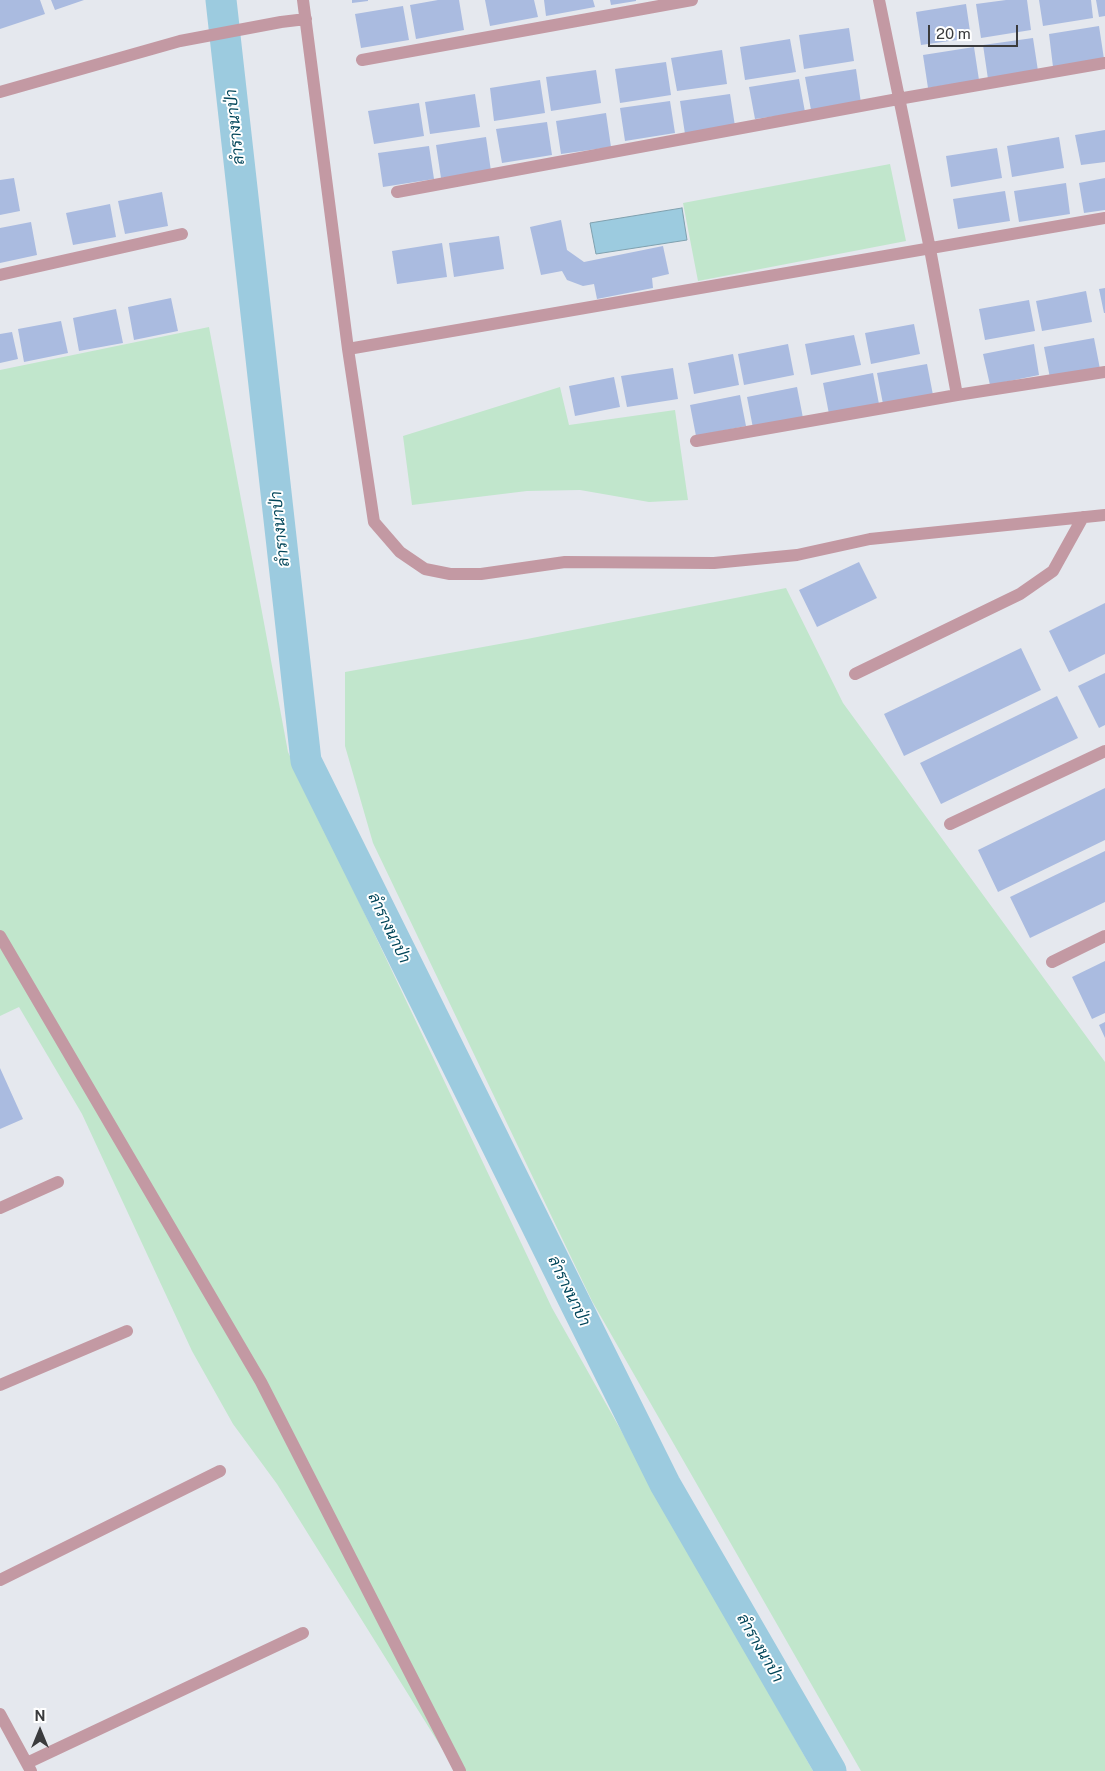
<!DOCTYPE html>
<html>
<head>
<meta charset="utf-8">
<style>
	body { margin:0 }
	#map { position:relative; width:1105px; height:1771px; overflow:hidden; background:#e5e8ee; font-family:"Public Sans",sans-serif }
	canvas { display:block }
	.north { position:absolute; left:15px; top:1706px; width:50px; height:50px; -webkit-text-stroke:4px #fff; paint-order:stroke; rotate:0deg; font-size:14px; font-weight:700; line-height:20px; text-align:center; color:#3a3b3d }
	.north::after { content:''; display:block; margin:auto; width:18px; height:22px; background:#3a3b3d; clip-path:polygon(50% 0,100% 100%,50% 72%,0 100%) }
	.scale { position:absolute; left:928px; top:25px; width:90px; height:22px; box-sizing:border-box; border:2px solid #3a3b3d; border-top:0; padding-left:6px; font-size:15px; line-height:18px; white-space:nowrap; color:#3a3b3d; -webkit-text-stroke:4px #fff; paint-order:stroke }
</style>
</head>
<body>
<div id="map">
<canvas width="1105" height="1771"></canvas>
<div class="north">N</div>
<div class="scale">20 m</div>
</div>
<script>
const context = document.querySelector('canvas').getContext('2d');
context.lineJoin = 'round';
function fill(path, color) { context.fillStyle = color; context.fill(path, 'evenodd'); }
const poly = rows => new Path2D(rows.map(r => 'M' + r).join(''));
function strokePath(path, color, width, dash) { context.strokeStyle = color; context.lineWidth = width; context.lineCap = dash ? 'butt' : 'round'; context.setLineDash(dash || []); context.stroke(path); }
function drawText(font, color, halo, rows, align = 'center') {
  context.font = font + ' "Public Sans",Sarabun,sans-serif'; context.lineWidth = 4; context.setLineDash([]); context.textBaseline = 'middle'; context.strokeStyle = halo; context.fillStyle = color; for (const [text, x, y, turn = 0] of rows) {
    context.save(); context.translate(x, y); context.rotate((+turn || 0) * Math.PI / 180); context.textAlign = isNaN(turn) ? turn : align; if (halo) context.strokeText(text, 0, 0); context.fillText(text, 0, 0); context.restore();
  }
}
fill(poly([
	[890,164,906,241,698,281,683,203],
	[209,327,288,752,552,1308,813,1771,456,1771,277,1484,233,1424,192,1351,82,1114,19,1007,0,1016,0,370],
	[560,387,569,425,675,410,688,500,649,502,580,490,527,491,412,505,403,436],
	[786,588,843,703,1105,1062,1105,1771,861,1771,592,1301,373,843,345,746,345,672,527,639]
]), '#c1e6cc');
const water = poly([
	[682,208,687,240,596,254,590,223,682,208]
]);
fill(water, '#9ccbdf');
strokePath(water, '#7fa0ae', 1);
strokePath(poly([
	[221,0,306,761,665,1484,831,1771]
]), '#9ccbdf', 31);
fill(poly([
	[0,0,40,0,45,14,0,29],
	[51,0,84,0,55,10],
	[352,0,368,0,368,1,352,3],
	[438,0,459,0,464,30,416,39,410,5],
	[485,0,534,0,538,17,490,26],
	[544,0,593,0,595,7,546,16],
	[610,0,636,0,636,1,611,5],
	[1006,0,1027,0,1031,30,981,38,976,4],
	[1039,0,1091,0,1093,18,1043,26],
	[1096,0,1105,0,1105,16,1099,17],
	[966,4,971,38,921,45,916,12],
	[403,6,409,40,361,48,355,14],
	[1099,26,1104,59,1053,67,1049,34],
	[849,28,854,61,804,69,799,35],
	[1033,38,1038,71,988,79,983,45],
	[790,39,796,72,745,80,740,47],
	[974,47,979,80,928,88,923,55],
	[722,50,727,84,677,91,671,58],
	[666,62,671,95,620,103,615,69],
	[856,69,861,103,811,110,805,77],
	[596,70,601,103,551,111,546,77],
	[799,79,805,112,755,119,749,87],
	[540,80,545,113,494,121,490,88],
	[475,94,480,127,430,134,425,102],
	[730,94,735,126,685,134,680,101],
	[670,101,675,133,625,141,620,108],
	[419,103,424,136,374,144,368,111],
	[606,113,611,147,561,154,556,121],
	[547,122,552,155,502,163,496,129],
	[1105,130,1105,162,1081,165,1075,135],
	[486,137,491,171,441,178,436,145],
	[1059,137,1064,168,1012,177,1007,146],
	[429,146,434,179,383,187,378,153],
	[997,148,1002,178,951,187,946,156],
	[14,178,20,211,0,215,0,180],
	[1105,178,1105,210,1084,213,1079,183],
	[1066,183,1070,214,1019,222,1014,191],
	[1005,191,1010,221,958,229,953,199],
	[162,192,168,226,125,234,118,201],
	[110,204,116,237,73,245,66,213],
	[561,220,567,250,584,262,663,246,669,274,652,278,653,288,597,299,594,284,583,286,567,280,562,271,541,275,530,227],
	[31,222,37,255,0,263,0,228],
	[499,236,504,269,454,277,449,243],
	[442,243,447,277,397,284,392,251],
	[1105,288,1105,313,1104,313,1099,289],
	[1086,291,1092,322,1042,331,1036,301],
	[171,298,178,331,134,340,128,307],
	[1029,300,1035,331,985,340,979,309],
	[116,309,123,343,79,351,73,318],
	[61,321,68,353,24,362,18,329],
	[914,324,920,354,871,364,865,333],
	[12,332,18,359,0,363,0,334],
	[854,335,861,365,811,375,805,344],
	[1094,338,1100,369,1050,378,1044,347],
	[788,344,794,375,744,385,738,354],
	[1034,344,1039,375,990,385,983,354],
	[733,354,739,385,694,394,688,363],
	[927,364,933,395,883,404,877,373],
	[673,368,678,399,627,407,621,376],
	[873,373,879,404,829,414,823,383],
	[614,377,620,407,575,416,569,386],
	[797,387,803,418,753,428,747,397],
	[740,395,746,426,696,436,690,405],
	[859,562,877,598,817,627,799,590],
	[1105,603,1105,654,1069,672,1049,631],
	[1021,648,1041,690,904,756,884,714],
	[1105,673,1105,725,1099,728,1078,686],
	[1057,696,1078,738,941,804,920,763],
	[1105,788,1105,840,998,892,978,850],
	[1105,851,1105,902,1030,938,1010,897],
	[1105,961,1105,1013,1092,1019,1072,977],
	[1105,1022,1105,1038,1099,1025],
	[0,1068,23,1119,0,1129]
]), '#aabbe0');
strokePath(poly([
	[303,0,348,349,374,522,400,552,425,569,450,574,481,574,565,562,714,563,797,555,870,539,1105,515],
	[879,0,930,249,957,395],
	[362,60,692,0],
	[0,92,180,41,281,22,306,19],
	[397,192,898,99,1105,63],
	[0,275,182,234],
	[348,349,1105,218],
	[696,441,957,395,1105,372],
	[855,674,1020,594,1053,571,1083,517],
	[950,824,1105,751],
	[0,936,261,1382,460,1771],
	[1052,962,1105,936],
	[0,1208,58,1182],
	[0,1385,127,1331],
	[0,1580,220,1471],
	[0,1714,31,1771],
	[27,1763,303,1633]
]), '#c399a3', 12);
drawText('italic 16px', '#004559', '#fff', [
	["ลำรางนาป่า",235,127,-96],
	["ลำรางนาป่า",280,529,-96],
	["ลำรางนาป่า",389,928,64],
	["ลำรางนาป่า",569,1291,64],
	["ลำรางนาป่า",760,1648,60]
]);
</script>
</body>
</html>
